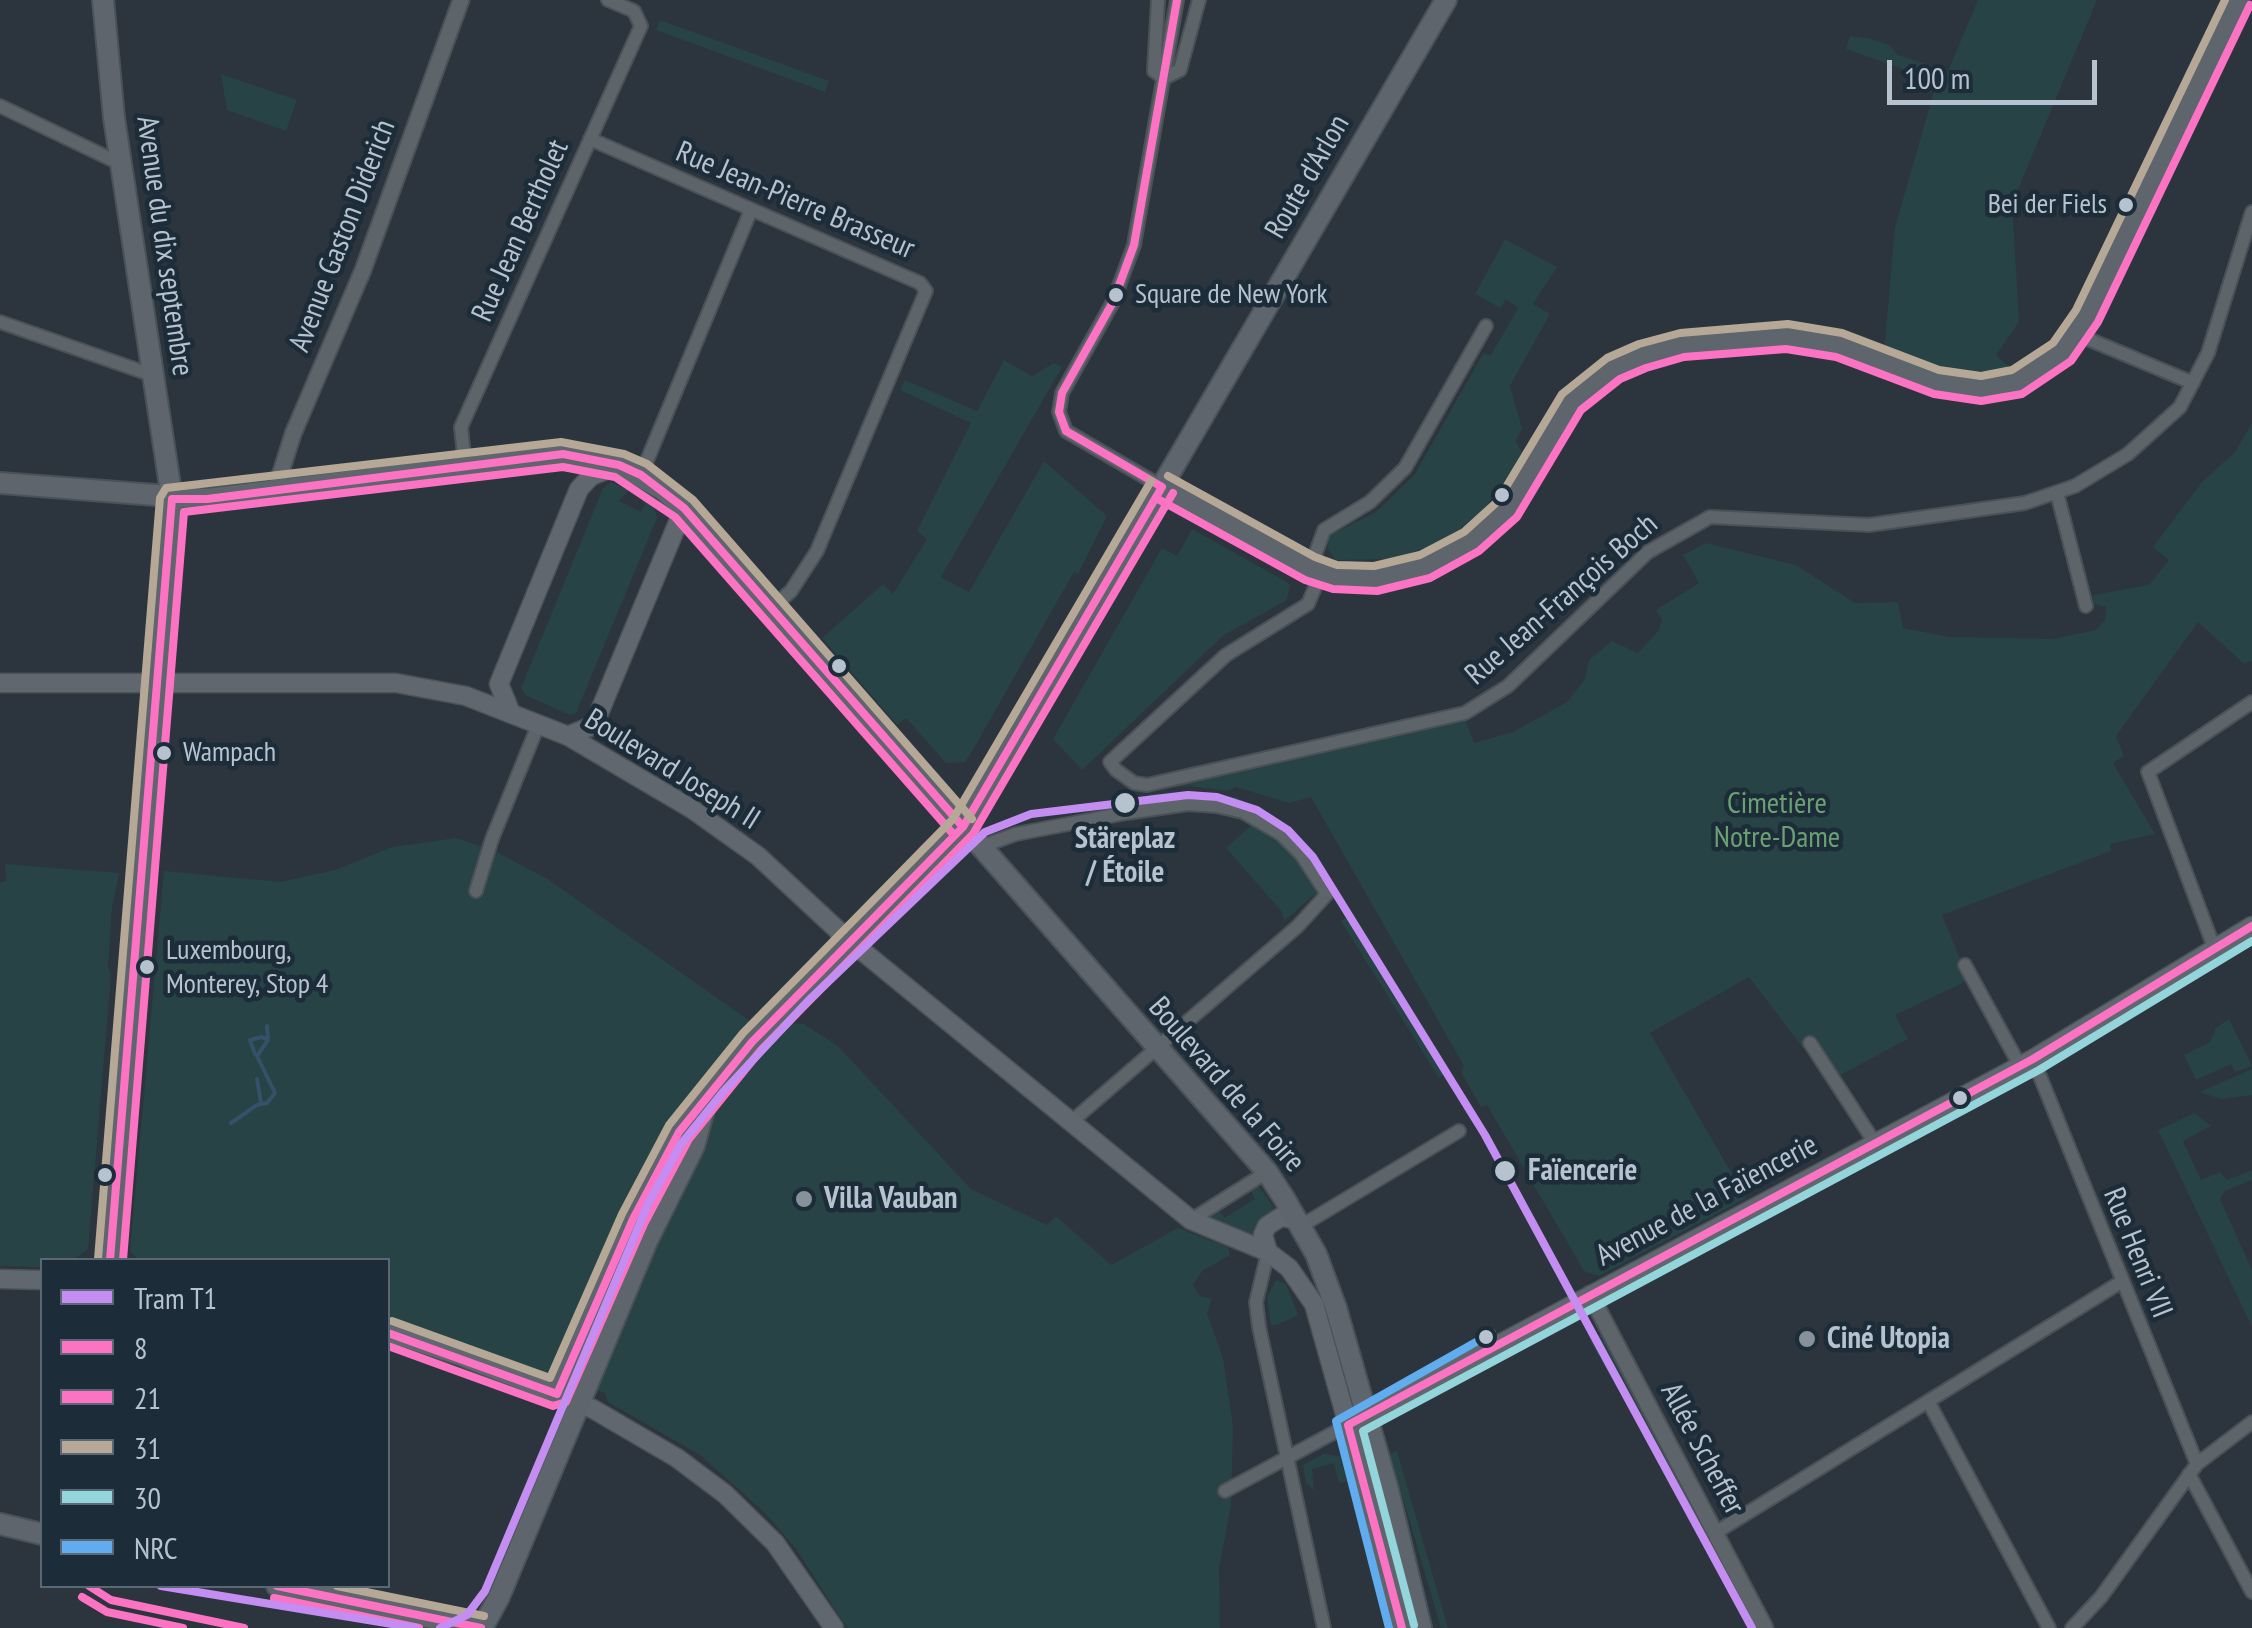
<!DOCTYPE html>
<html>
<head>
<meta charset="utf-8">
<style>
	body { margin:0 }
	#map { position:relative; width:2252px; height:1628px; overflow:hidden; background:#2c353d; font-family:"PT Sans Narrow",sans-serif }
	canvas { display:block }
	.legend { position:absolute; left:40px; top:1258px; width:350px; height:330px; box-sizing:border-box; background:#1d2c39; border:2px solid #5a6875; margin:0; padding:12px 18px; list-style:none; font-size:30px; color:#b6c2ce }
	.legend li { display:flex; align-items:center; gap:20px; height:50px }
	.legend b { width:50px; border:2px solid #5a6875 }
	.scale { position:absolute; left:1887px; top:60px; width:210px; height:45px; box-sizing:border-box; border:5px solid #b6c2ce; border-top:0; padding-left:12px; font-size:30px; line-height:35px; white-space:nowrap; color:#b6c2ce; -webkit-text-stroke:8px #1d2c39; paint-order:stroke }
</style>
</head>
<body>
<div id="map">
<canvas width="2252" height="1628"></canvas>
<ul class="legend">
<li><b style="height:12px;background:#c48df1"></b>Tram T1</li>
<li><b style="height:12px;background:#fd73c4"></b>8</li>
<li><b style="height:12px;background:#fd73c4"></b>21</li>
<li><b style="height:12px;background:#b6a897"></b>31</li>
<li><b style="height:12px;background:#93d5da"></b>30</li>
<li><b style="height:12px;background:#60acee"></b>NRC</li>
</ul>
<div class="scale">100 m</div>
</div>
<script>
const context = document.querySelector('canvas').getContext('2d');
context.lineJoin = 'round';
function fill(path, color) { context.fillStyle = color; context.fill(path, 'evenodd'); }
const poly = rows => new Path2D(rows.map(r => 'M' + r).join(''));
function strokePath(path, color, width, dash) { context.strokeStyle = color; context.lineWidth = width; context.lineCap = dash ? 'butt' : 'round'; context.setLineDash(dash || []); context.stroke(path); }
function drawText(font, color, halo, rows, align = 'center') {
  context.font = font + ' "PT Sans Narrow",sans-serif'; context.lineWidth = 9; context.setLineDash([]); context.textBaseline = 'middle'; context.strokeStyle = halo; context.fillStyle = color; for (const [text, x, y, turn = 0] of rows) {
    context.save(); context.translate(x, y); context.rotate((+turn || 0) * Math.PI / 180); context.textAlign = isNaN(turn) ? turn : align; if (halo) context.strokeText(text, 0, 0); context.fillText(text, 0, 0); context.restore();
  }
}
fill(poly([
	[1978,0,2097,0,2012,204,2019,322,1996,355,2015,372,1943,370,1884,352,1895,227,1937,81,1846,49,1850,36,1868,38,1889,45,1898,55,1948,71],
	[660,20,829,81,825,92,656,30],
	[221,74,297,100,286,131,227,110],
	[1505,239,1557,267,1533,304,1550,314,1510,386,1522,428,1516,441,1523,455,1481,514,1444,541,1395,559,1336,560,1327,548,1330,535,1376,512,1415,474,1483,354,1491,355,1518,308,1506,299,1500,308,1475,294],
	[1004,360,1032,376,1054,363,1062,367,941,577,969,592,1044,461,1107,516,1078,574,1074,572,970,755,965,762,946,763,906,718,897,725,822,638,883,584,893,594,927,539,917,531,971,423,900,390,905,380,977,411],
	[2252,423,2252,661,2244,664,2198,622,2116,736,2124,756,2113,763,2155,834,2110,844,2111,851,1942,915,1969,980,1895,1015,1908,1039,1840,1075,1816,1040,1803,1048,1749,977,1650,1033,1746,1198,1599,1276,1584,1271,1487,1105,1481,1107,1461,1072,1464,1066,1311,797,1289,803,1236,787,1228,791,1189,786,1148,789,1464,717,1474,743,1513,732,1567,702,1585,679,1589,660,1612,641,1638,653,1659,630,1662,620,1656,610,1699,583,1683,555,1706,543,1796,565,1855,603,1898,602,1903,628,1950,637,2053,639,2096,630,2105,620,2106,607,2094,604,2093,595,2149,585,2169,560,2153,547,2202,482,2235,452],
	[611,482,629,490,619,501,641,512,645,504,640,497,653,505,657,518,576,713,570,715,525,695,521,688,603,488],
	[1192,529,1285,581,1290,585,1287,600,1224,635,1082,770,1053,739,1162,548,1177,556],
	[1189,791,1236,797,1290,827,1286,833,1255,813,1150,805,1149,794],
	[1253,824,1275,836,1296,856,1319,891,1284,921,1282,912,1226,848],
	[456,838,495,851,549,880,750,1021,804,1024,838,1046,971,1189,1047,1225,1056,1216,1111,1265,1178,1228,1228,1247,1230,1255,1202,1271,1193,1285,1200,1296,1212,1299,1207,1313,1223,1358,1233,1426,1231,1505,1219,1568,1220,1628,847,1628,796,1549,763,1511,700,1455,608,1402,605,1393,388,1321,388,1260,139,1260,130,1251,164,871,280,882,335,870,392,847],
	[5,864,119,873,112,908,108,967,111,975,88,1249,73,1260,42,1260,42,1267,0,1266,0,883,6,881],
	[1352,914,1450,1070,1439,1078,1341,921],
	[2229,1019,2252,1066,2235,1072,2231,1064,2196,1080,2184,1055,2210,1042,2216,1028],
	[2252,1069,2252,1095,2221,1099,2200,1092],
	[2195,1113,2211,1126,2183,1141,2201,1180,2220,1172,2227,1180,2252,1170,2252,1180,2225,1191,2220,1199,2252,1270,2252,1327,2158,1130],
	[1254,1180,1275,1209,1258,1223,1254,1235,1200,1214,1215,1204,1224,1218,1255,1199,1247,1184],
	[1276,1280,1286,1284,1298,1315,1277,1325,1271,1325,1267,1297],
	[1602,1333,1694,1507,1688,1511,1590,1341],
	[1397,1451,1448,1628,1441,1628,1390,1454],
	[1324,1454,1340,1456,1347,1481,1339,1483,1334,1463,1312,1469,1314,1490,1306,1483,1303,1465]
]), '#274345');
strokePath(poly([
	[255,1054,250,1040,262,1037,268,1040],
	[257,1079,261,1103],
	[231,1123,257,1105,267,1103,275,1093,257,1056,268,1040,267,1026]
]), '#355069', 4);
const minor = poly([
	[1158,0,1154,71,1164,78,1180,70,1199,0],
	[0,106,121,164],
	[590,139,920,283,926,291,817,551,791,591,772,608],
	[0,322,152,375],
	[2076,334,2193,383],
	[465,466,461,427,641,26,634,11,608,0],
	[641,475,751,210],
	[1162,487,1066,431,1059,412,1062,393,1113,302,1134,245,1177,0],
	[2057,493,2086,606],
	[1310,569,1324,530,1370,502,1405,468,1486,326],
	[1321,573,1308,604,1226,655,1110,762,1116,770,1134,783,1147,785,1465,713,1508,686,1648,552,1710,517,1869,525,2025,503,2075,486,2128,454,2180,407,2208,353,2252,212],
	[980,847,1016,834,1126,813,1188,804,1216,806,1243,812,1281,834,1301,854,1327,894,1298,926,1071,1122],
	[476,891,492,839,539,723],
	[2215,950,2148,772,2252,702],
	[1965,965,2020,1066],
	[1810,1043,1875,1143],
	[2033,1059,2197,1464],
	[1191,1220,1267,1172],
	[1301,1226,1459,1131],
	[1268,1252,1256,1302,1259,1327,1324,1628],
	[1928,1401,2049,1628],
	[2189,1474,2252,1592],
	[1225,1491,1348,1425],
	[1715,1533,2121,1282],
	[2072,1628,2101,1597,2197,1464,2252,1422]
]);
const tertiary = poly([
	[275,491,293,434,363,270,461,0],
	[1590,1294,1765,1628]
]);
const secondary = poly([
	[0,683,396,683,466,696,568,736,692,809,758,856,844,936,1191,1220,1268,1252,1289,1268,1314,1304,1348,1425,2033,1059,2252,926],
	[510,711,499,684,579,489,591,476,619,465],
	[568,736,594,725,684,508],
	[1268,1252,1263,1235,1267,1226,1281,1217,1298,1220],
	[0,1279,42,1280],
	[388,1333,460,1356,593,1409,677,1458,725,1494,775,1543,834,1628]
]);
const primary = poly([
	[103,0,114,118,172,499,110,1260],
	[0,483,207,499,563,454,619,465,662,489,684,508,1267,1172,1284,1198,1316,1254,1336,1308,1388,1490,1421,1628],
	[1162,487,1310,569,1335,577,1375,579,1425,567,1471,542,1507,510,1571,402,1614,368,1642,356,1682,345,1787,336,1839,345,1936,382,1981,389,2017,382,2062,352,2087,316,2239,0],
	[557,1394,633,1219,679,1132,752,1042,963,827,1446,0],
	[1348,1425,1402,1628],
	[0,1524,42,1534],
	[277,1586,481,1628],
	[482,1628,499,1597,647,1241,694,1146,706,1102]
]);
strokePath(minor, '#4a5157', 16);
strokePath(tertiary, '#4a5157', 19);
strokePath(secondary, '#4a5157', 21);
strokePath(primary, '#4a5259', 24);
strokePath(minor, '#5d646a', 12);
strokePath(tertiary, '#5d646a', 15);
strokePath(secondary, '#60676f', 18);
strokePath(primary, '#5f656c', 20);
strokePath(poly([
	[1162,487,1066,431,1059,412,1062,393,1113,302,1134,245,1177,0],
	[110,1260,172,499,207,499,563,454,619,465,641,475,684,508,963,827],
	[388,1333,557,1394,633,1219,679,1132,752,1042,963,827,1162,487],
	[89,1586,111,1600,244,1628],
	[277,1586,481,1628],
	[1402,1628,1348,1425,2033,1059,2252,926]
]), '#fd73c4', 8);
strokePath(poly([
	[1156,498,1305,580,1333,589,1377,591,1430,578,1479,551,1517,517,1581,410,1620,379,1646,368,1684,357,1786,349,1836,357,1934,394,1981,401,2022,394,2071,361,2098,322,2250,5],
	[123,1260,184,512,563,467,615,477,675,517,954,835],
	[388,1346,553,1406,566,1402,644,1224,689,1139,761,1050,973,834,1173,493],
	[82,1597,107,1612,183,1628],
	[274,1598,419,1628]
]), '#fd73c4', 8);
strokePath(poly([
	[1168,476,1315,557,1337,565,1374,566,1420,555,1464,532,1497,502,1562,394,1607,358,1639,344,1680,333,1788,324,1842,333,1939,370,1981,376,2012,370,2053,343,2076,310,2225,0],
	[98,1259,160,498,166,488,561,442,624,454,647,464,693,500,972,819],
	[392,1321,550,1378,622,1214,669,1125,743,1033,953,819,1151,481],
	[337,1586,484,1616]
]), '#b6a897', 8);
strokePath(poly([
	[1414,1625,1363,1431,2039,1070,2252,941]
]), '#93d5da', 8);
strokePath(poly([
	[1389,1628,1336,1421,1492,1333]
]), '#60acee', 8);
strokePath(poly([
	[161,1586,416,1628],
	[440,1628,467,1615,485,1591,648,1204,681,1144,723,1092,808,1001,985,832,1031,814,1188,795,1217,797,1257,810,1288,830,1313,857,1485,1135,1752,1628]
]), '#c48df1', 8);
for (const [x, y, r, color] of [
	[2126,205,9,"#b6c2ce"],
	[1116,295,9,"#b6c2ce"],
	[1502,495,9,"#b6c2ce"],
	[839,666,9,"#b6c2ce"],
	[164,753,9,"#b6c2ce"],
	[1125,803,12,"#b6c2ce"],
	[147,967,9,"#b6c2ce"],
	[1960,1098,9,"#b6c2ce"],
	[1505,1171,12,"#b6c2ce"],
	[105,1175,9,"#b6c2ce"],
	[804,1199,10,"#86919b"],
	[1486,1337,9,"#b6c2ce"],
	[1807,1339,10,"#86919b"]
]) { const dot = new Path2D(); dot.arc(x, y, r, 0, 2 * Math.PI); context.fillStyle = color; context.fill(dot); strokePath(dot, '#1d2c39', 4); }
drawText('28px', '#b6c2ce', '#1d2c39', [
	["Bei der Fiels",2107,205,"right"],
	["Square de New York",1135,295],
	["Wampach",183,753],
	["Luxembourg,",166,951],
	["Monterey, Stop 4",166,985]
], 'left');
drawText('30px', '#b6c2ce', '#1d2c39', [
	["Route d'Arlon",1308,177,-60],
	["Rue Jean-Pierre Brasseur",795,201,23],
	["Rue Jean Bertholet",521,231,-66],
	["Avenue Gaston Diderich",343,236,-69],
	["Avenue du dix septembre",164,246,82],
	["Rue Jean-François Boch",1562,600,-41],
	["Boulevard Joseph II",672,770,32],
	["Boulevard de la Foire",1226,1085,49],
	["Avenue de la Faïencerie",1707,1201,-28],
	["Rue Henri VII",2137,1253,68],
	["Allée Scheffer",1702,1449,62]
]);
drawText('30px', '#6ba172', '#1d2c39', [
	["Cimetière",1777,804],
	["Notre-Dame",1777,838]
]);
drawText('bold 30px', '#b6c2ce', '#1d2c39', [
	["Stäreplaz",1125,839],
	["/ Étoile",1125,873],
	["Faïencerie",1528,1171,"left"]
]);
drawText('bold 30px', '#b6c2ce', '#1d2c39', [
	["Villa Vauban",824,1199],
	["Ciné Utopia",1827,1339]
], 'left');
</script>
</body>
</html>
